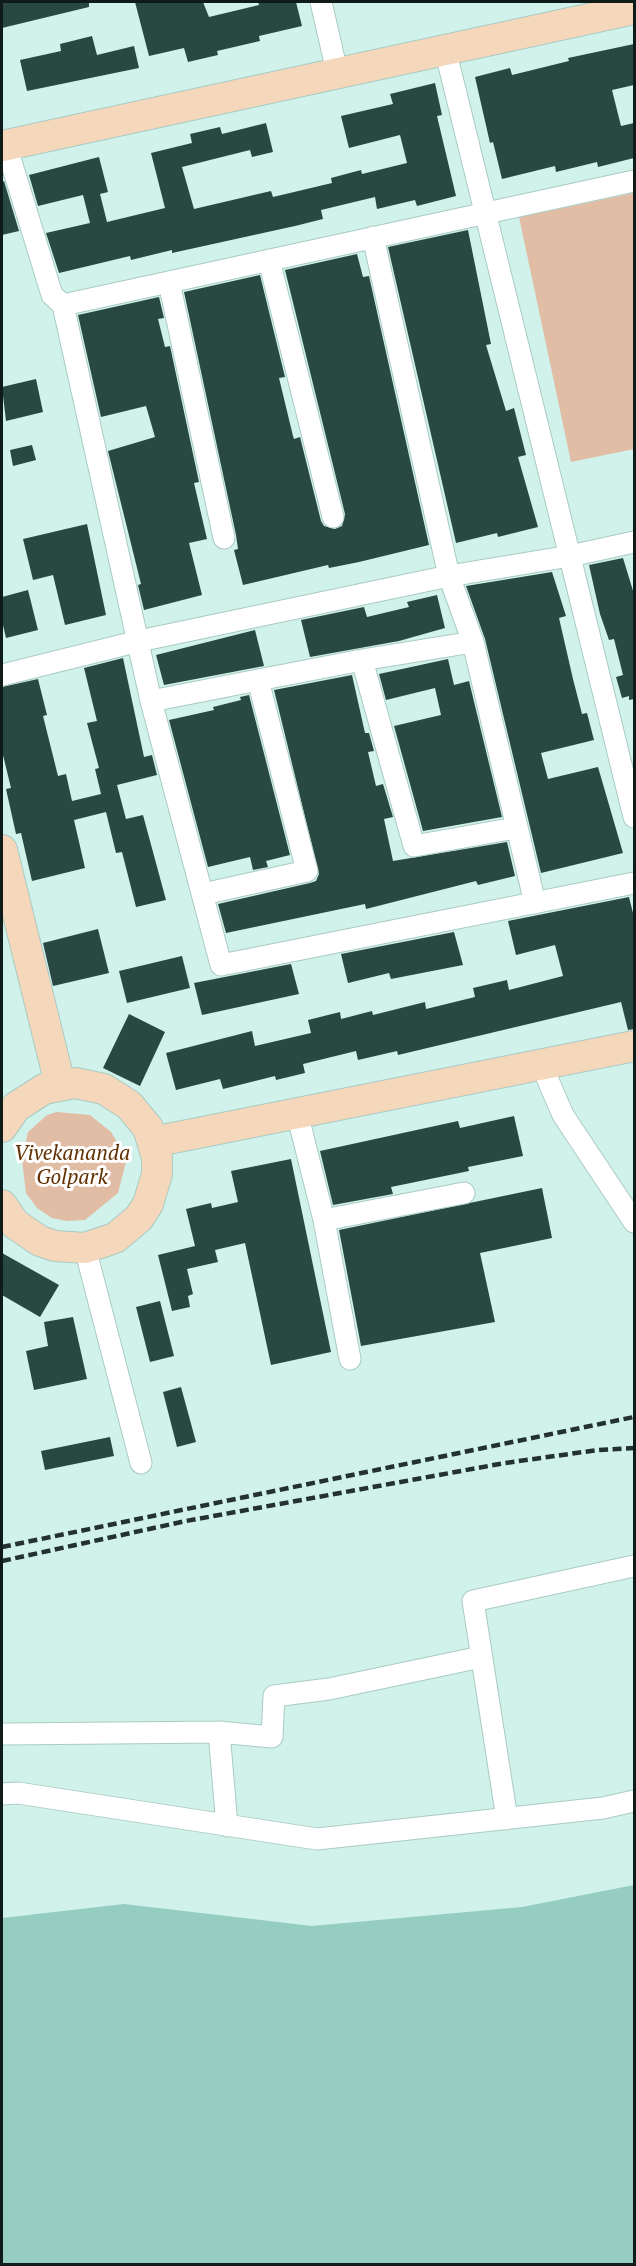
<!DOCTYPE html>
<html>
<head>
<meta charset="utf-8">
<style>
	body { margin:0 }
	#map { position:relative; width:636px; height:2266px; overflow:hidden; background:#d0f2ea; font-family:"PT Serif",serif }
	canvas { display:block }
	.frame { position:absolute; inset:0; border:3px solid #0e1b18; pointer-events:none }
</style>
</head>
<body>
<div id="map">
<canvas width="636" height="2266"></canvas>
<div class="frame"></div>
</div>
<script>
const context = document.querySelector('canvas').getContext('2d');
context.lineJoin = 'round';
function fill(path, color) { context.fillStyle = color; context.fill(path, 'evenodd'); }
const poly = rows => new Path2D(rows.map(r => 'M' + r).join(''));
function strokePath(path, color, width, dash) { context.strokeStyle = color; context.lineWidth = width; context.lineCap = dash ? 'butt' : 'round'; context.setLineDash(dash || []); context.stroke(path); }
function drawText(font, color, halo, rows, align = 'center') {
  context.font = font + ' "PT Serif",serif'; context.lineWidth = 6; context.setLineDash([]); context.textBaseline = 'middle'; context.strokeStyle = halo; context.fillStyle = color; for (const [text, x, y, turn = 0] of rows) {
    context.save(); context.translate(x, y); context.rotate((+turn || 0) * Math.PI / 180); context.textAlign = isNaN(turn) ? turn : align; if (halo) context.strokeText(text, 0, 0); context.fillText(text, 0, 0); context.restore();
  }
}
fill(poly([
	[634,193,634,449,571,462,519,217],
	[57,1112,90,1115,111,1132,127,1158,118,1193,85,1220,67,1221,52,1218,37,1208,26,1193,22,1160,28,1132,47,1115]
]), '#e1bda5');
fill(poly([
	[634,1885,634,2264,2,2264,2,1918,124,1904,312,1926,522,1907]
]), '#95cdc0');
fill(poly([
	[2,2,89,2,89,7,2,28],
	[135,2,203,2,209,17,259,5,258,2,296,2,302,26,259,36,260,41,217,51,218,55,188,62,184,48,149,56],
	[92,36,97,55,134,46,139,68,27,91,20,60,61,51,60,44],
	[634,44,634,85,612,90,621,126,634,123,634,158,598,167,597,162,556,172,555,166,502,179,493,142,490,143,475,77,510,68,512,75,569,61,568,58],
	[435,83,442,115,437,116,456,196,417,206,415,200,377,209,375,197,321,210,323,219,295,226,172,253,172,250,131,260,130,256,59,273,46,233,90,223,83,195,38,206,29,175,99,157,108,192,100,194,107,222,165,208,151,153,192,143,190,134,220,127,222,134,266,123,273,152,252,157,250,150,182,167,194,209,271,191,273,197,332,183,331,178,361,170,362,174,407,163,400,135,349,148,341,116,393,104,390,94],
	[4,181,19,231,2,235,2,182],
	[468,230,491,344,486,345,506,411,514,408,526,455,518,457,538,527,498,537,497,533,456,543,388,247],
	[357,254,363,277,369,276,429,545,359,562,329,568,328,565,243,585,234,550,238,549,236,535,184,292,260,275,285,377,279,378,293,436,294,439,300,437,321,521,324,526,335,529,342,526,345,514,285,270],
	[159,297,164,318,158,319,165,347,170,346,199,482,194,483,207,539,189,543,202,595,144,610,138,585,141,584,108,451,155,437,146,406,101,417,78,315],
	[36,379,43,412,6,421,2,387],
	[32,445,36,460,13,466,10,450],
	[87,524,106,615,65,625,53,575,33,580,23,539],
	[623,558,634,594,634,699,629,700,629,696,622,698,616,677,623,675,614,639,609,640,600,614,589,565],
	[552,572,566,616,559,618,573,679,582,714,587,713,594,740,541,753,548,779,598,767,623,853,541,873,485,639,466,586],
	[28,590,38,630,6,638,2,621,2,597],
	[437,595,445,628,399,641,310,657,301,620,364,607,367,617,409,607,407,602],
	[255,630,264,666,164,685,156,655],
	[123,658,144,757,152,755,157,775,117,785,126,819,143,815,166,900,136,907,122,852,116,853,106,812,74,820,85,868,32,881,21,833,16,834,6,789,11,788,2,751,2,687,38,679,47,715,43,716,58,776,66,774,72,801,101,794,95,769,99,768,87,723,97,721,84,668],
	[448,659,454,685,469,681,502,817,423,831,394,726,441,715,435,688,386,700,379,674],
	[352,675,365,733,369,733,374,751,368,752,376,786,383,784,393,817,384,819,393,861,507,842,515,876,478,885,476,881,366,909,365,904,226,933,218,904,310,883,316,881,319,874,274,690],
	[249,695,290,855,266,861,268,867,253,870,250,857,208,867,169,720,214,710,213,707,241,700,240,697],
	[629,897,634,917,634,1029,628,1030,621,1002,398,1055,397,1051,358,1060,356,1051,303,1064,305,1073,276,1080,275,1076,223,1089,220,1079,176,1090,166,1053,252,1031,255,1046,311,1033,308,1020,340,1012,341,1019,372,1011,373,1015,425,1002,426,1009,475,997,473,988,507,980,509,990,563,976,555,945,516,955,508,921],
	[98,929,109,973,53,986,43,943],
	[454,932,463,965,391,979,389,973,348,983,341,954],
	[182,956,190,988,127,1003,119,971],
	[291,964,299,994,202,1015,194,983],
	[129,1014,165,1032,140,1086,103,1068],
	[514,1116,523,1156,468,1167,469,1171,391,1187,393,1194,333,1205,320,1151,458,1121,460,1128],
	[291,1159,331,1352,271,1365,245,1243,215,1250,218,1262,187,1269,193,1294,188,1296,190,1307,172,1311,158,1255,195,1246,186,1209,211,1203,212,1208,238,1202,231,1171],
	[542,1188,552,1238,480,1253,495,1322,361,1346,339,1230],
	[2,1253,59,1285,40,1317,2,1295],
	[160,1301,174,1356,150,1362,136,1307],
	[73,1317,87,1379,34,1390,26,1351,48,1346,44,1322],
	[181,1387,196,1442,177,1447,163,1392],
	[110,1437,114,1456,45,1470,41,1451]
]), '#2a4842');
const street = poly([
	[321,2,337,72],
	[445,49,634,817],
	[6,145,52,295,63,305],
	[634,181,63,305,151,701,221,965,634,883],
	[373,237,449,576,473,642,535,903],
	[269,260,333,517],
	[169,282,224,538],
	[473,642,362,660,414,846,515,828],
	[2,675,139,641,449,576,570,556,634,542],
	[258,680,362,660],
	[151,701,258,680,307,871,203,894],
	[541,1064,563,1115,634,1222],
	[297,1113,324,1220,350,1359],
	[324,1220,464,1193],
	[85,1248,141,1463],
	[219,1732,227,1826],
	[5,1734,219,1732,272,1737,274,1696,329,1689,481,1657],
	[2,1794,18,1793,317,1839,603,1808,634,1801],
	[507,1819,473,1601,634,1566]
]);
const secondary = poly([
	[2,146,634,9],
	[2,850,60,1084],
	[2,1127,16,1107,44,1089,75,1083,104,1089,129,1105,148,1128,157,1158,157,1174,148,1204,139,1218,115,1238,85,1248,55,1246,40,1241,15,1224,2,1205],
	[153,1142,634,1046]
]);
strokePath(street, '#a9cbc3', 23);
strokePath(secondary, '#a9cbc3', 32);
strokePath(street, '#fff', 21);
strokePath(secondary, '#f5d7bc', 30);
strokePath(poly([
	[2,1547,634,1417],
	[2,1561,186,1521,505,1463,598,1450,634,1448]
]), '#23322e', 4.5, [9, 4.5]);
drawText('italic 21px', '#623000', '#fff', [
	["Vivekananda",72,1154],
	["Golpark",72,1178]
]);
</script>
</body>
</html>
